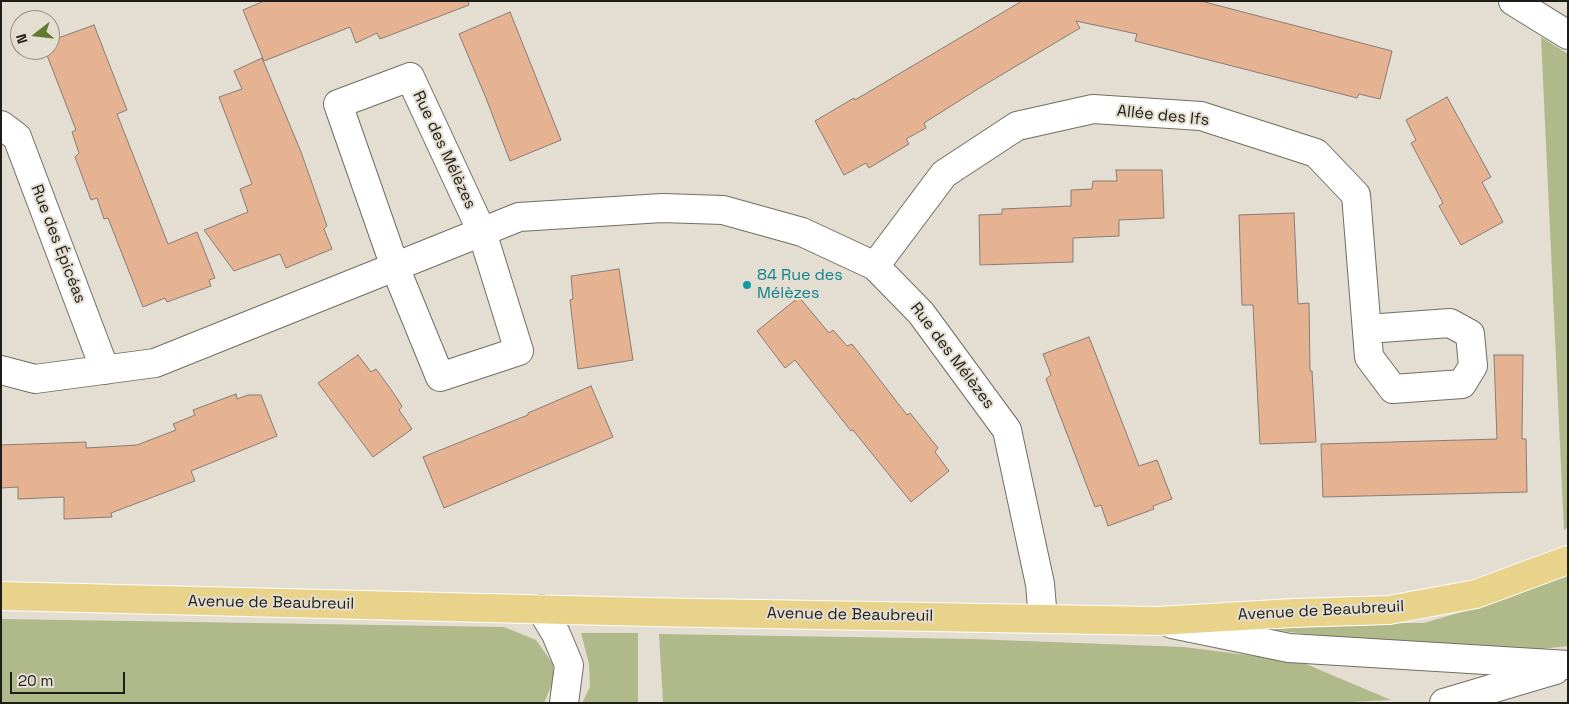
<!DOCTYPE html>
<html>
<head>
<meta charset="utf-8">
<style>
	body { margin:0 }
	#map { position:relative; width:1569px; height:704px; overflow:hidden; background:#e4ddd1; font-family:"Space Grotesk",sans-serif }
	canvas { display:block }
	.frame { position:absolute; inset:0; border:2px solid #1f1d18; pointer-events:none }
	.north { position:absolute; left:10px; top:10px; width:50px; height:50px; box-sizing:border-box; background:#e4ddd1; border:1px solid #959087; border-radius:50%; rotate:254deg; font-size:14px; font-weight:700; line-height:20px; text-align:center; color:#1f1d18 }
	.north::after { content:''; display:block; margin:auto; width:18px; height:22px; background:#5f7b2f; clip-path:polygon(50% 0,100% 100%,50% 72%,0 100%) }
	.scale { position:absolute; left:10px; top:672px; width:115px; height:22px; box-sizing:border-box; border:2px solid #1f1d18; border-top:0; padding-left:6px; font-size:15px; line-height:18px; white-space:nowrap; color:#1f1d18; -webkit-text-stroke:4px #e4ddd1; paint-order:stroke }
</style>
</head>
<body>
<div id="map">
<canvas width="1569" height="704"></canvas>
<div class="frame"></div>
<div class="north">N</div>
<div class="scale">20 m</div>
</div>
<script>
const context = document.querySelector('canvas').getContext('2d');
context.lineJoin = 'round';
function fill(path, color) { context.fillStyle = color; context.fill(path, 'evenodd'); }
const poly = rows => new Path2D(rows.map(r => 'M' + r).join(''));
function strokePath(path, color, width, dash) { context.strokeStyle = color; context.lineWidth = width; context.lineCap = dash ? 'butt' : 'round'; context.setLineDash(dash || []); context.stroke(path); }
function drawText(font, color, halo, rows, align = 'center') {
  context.font = font + ' "Space Grotesk",sans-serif'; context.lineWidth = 4; context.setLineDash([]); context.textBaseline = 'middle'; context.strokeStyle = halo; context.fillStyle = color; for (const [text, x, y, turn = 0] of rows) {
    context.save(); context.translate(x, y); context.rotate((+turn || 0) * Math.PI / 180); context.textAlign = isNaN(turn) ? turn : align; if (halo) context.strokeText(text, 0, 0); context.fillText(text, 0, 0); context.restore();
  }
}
fill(poly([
	[1541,37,1568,54,1568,527,1564,530],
	[1568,573,1568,646,1541,649,1384,643,1272,630,1270,623,1424,623,1509,598],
	[1,619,504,627,536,640,553,664,553,682,544,703,1,703],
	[581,633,638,633,638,703,582,703,590,687,589,664],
	[659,634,972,639,1184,647,1301,662,1391,700,1330,703,663,703]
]), '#b0b989');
const building = poly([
	[264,1,468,1,469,5,380,39,377,33,356,43,350,27,264,61,243,10,264,1],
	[1022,1,1201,1,1392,51,1380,99,1359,94,1357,98,1135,41,1137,34,1076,21,1080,28,981,87,924,123,926,128,906,139,909,144,869,168,866,163,844,175,815,121,854,98,855,100,1022,1],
	[510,12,561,140,510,161,486,98,459,34,510,12],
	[94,25,127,110,117,114,168,244,197,232,215,278,209,280,211,286,167,302,165,298,143,307,108,218,104,219,97,198,91,200,75,157,79,153,72,132,76,130,45,50,50,50,50,41,94,25],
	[262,58,301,152,327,226,324,229,332,249,286,268,280,254,234,271,204,230,248,212,240,189,252,184,219,97,242,89,234,71,262,58],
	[1447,97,1491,177,1482,182,1503,222,1461,245,1439,206,1443,203,1411,143,1416,140,1406,120,1447,97],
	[1116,170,1162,170,1164,218,1119,220,1119,236,1073,238,1073,262,980,265,979,215,1002,214,1002,209,1071,206,1071,190,1092,189,1093,181,1117,181,1116,170],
	[1294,213,1298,304,1309,303,1310,371,1312,371,1316,442,1260,444,1253,305,1242,305,1239,215,1294,213],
	[619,269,633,360,578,369,570,300,573,299,571,276,619,269],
	[799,297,829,333,833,330,847,346,852,344,907,415,910,413,938,448,935,452,949,471,911,502,853,430,851,431,795,360,785,368,757,331,799,297],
	[1089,337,1139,466,1157,460,1172,499,1153,506,1154,509,1108,526,1101,505,1095,507,1046,379,1051,375,1043,354,1089,337],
	[358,355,371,372,376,369,390,388,402,406,399,410,412,429,373,457,318,383,358,355],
	[1494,355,1523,355,1522,439,1526,439,1527,492,1323,497,1321,444,1497,439,1494,355],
	[591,386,613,437,444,508,423,457,528,415,528,413,591,386],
	[236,394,237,399,248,395,261,395,277,436,191,471,195,481,111,513,112,517,64,519,64,497,18,499,18,487,1,488,1,445,86,442,86,448,137,445,176,430,173,424,195,415,193,410,236,394]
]);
fill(building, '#e5b292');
strokePath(building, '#877c75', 1);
const minor = poly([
	[1513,1,1568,35],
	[410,77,482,232,519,351,440,377,395,267,338,104,410,77],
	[1,125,17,137,105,370],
	[875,266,944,174,1017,126,1093,109,1201,116,1316,153,1356,195,1369,357,1393,389,1462,384,1473,366,1470,334,1450,323,1367,329],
	[1,370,35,379,155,363,519,217,662,208,723,210,802,232,875,266,921,313,1007,430,1040,584,1043,619],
	[541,609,556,634,569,665,564,703],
	[1172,624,1289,648,1568,665],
	[1444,703,1555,670]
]);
const major = poly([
	[1,596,647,612,1158,621,1293,613,1389,610,1476,594,1568,560]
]);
strokePath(minor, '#736d63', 30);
strokePath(major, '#fff', 30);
strokePath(minor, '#fff', 28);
strokePath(major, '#e9d38a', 28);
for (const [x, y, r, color] of [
	[747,285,5,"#0f9aa8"]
]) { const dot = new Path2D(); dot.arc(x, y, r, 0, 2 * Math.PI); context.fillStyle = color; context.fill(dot); strokePath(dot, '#e4ddd1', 2); }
drawText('16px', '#1f1d18', '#e4ddd1', [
	["Allée des Ifs",1163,116,6],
	["Rue des Mélèzes",444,150,65],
	["Rue des Épicéas",58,244,69],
	["Rue des Mélèzes",952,356,53],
	["Avenue de Beaubreuil",271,603,1],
	["Avenue de Beaubreuil",1321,611,-3],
	["Avenue de Beaubreuil",850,615,1]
]);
drawText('16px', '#0d838f', '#e4ddd1', [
	["84 Rue des",757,276],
	["Mélèzes",757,294]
], 'left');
</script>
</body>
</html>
